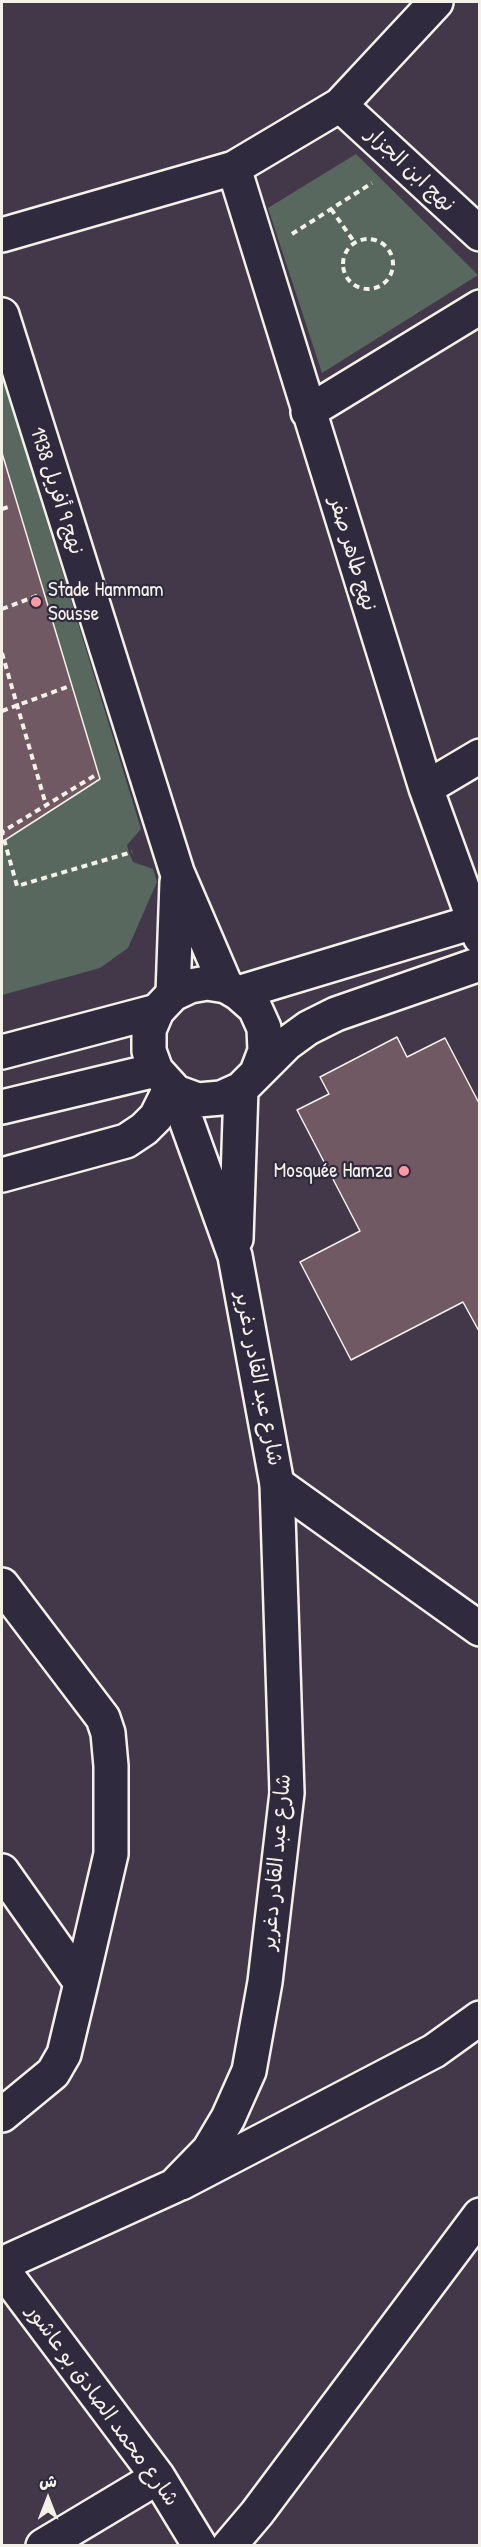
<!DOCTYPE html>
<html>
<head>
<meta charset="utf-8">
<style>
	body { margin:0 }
	#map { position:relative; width:481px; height:2547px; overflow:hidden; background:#433849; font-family:"Patrick Hand","Playpen Sans Arabic",sans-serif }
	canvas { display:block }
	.frame { position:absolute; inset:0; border:3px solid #f4f1e8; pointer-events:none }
	.north { position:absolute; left:18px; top:2469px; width:60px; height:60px; -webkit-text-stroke:4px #2f2a3d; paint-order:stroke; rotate:0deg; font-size:16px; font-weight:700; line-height:24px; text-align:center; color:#f4f1e8 }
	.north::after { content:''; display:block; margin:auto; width:21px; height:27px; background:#f4f1e8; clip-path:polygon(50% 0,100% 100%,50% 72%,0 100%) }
</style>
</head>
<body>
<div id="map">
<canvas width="481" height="2547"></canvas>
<div class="frame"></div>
<div class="north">ش</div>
</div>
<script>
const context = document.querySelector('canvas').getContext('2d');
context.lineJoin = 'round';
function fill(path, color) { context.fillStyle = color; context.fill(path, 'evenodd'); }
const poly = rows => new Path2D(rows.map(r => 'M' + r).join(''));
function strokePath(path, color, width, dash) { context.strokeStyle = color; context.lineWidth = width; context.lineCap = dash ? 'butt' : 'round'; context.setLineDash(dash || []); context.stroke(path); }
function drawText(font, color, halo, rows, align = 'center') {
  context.font = font + ' "Patrick Hand","Playpen Sans Arabic",sans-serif'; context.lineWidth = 4.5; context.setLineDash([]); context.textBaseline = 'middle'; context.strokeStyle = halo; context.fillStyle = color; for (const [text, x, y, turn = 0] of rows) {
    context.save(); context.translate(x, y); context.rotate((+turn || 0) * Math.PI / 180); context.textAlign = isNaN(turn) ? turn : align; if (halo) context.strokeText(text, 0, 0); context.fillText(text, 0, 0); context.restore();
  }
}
fill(poly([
	[356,154,478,275,322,373,268,208],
	[2,375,141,829,127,845,129,853,133,862,153,869,157,882,128,948,100,968,2,995]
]), '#59685f');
const building = poly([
	[2,453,100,779,2,842,2,453],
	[397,1037,407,1057,445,1038,480,1105,480,1333,463,1302,351,1360,300,1262,360,1231,297,1110,329,1094,320,1077,397,1037]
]);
fill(building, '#715964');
strokePath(building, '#f4f1e8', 1.5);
const minor = poly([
	[340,105,480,234],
	[234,168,426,788,480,937],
	[2,235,234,168,340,105,436,2],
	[2,315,177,872,226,986],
	[308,412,480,307],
	[426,788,480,756],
	[173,994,177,882],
	[2,1052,157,1011],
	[2,1107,156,1070],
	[2,1175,126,1141,144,1129,156,1117,171,1087],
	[277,1484,480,1629],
	[2,1585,103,1718,108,1733,111,1766,111,1854,81,1983],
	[2,1871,81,1983,64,2054,53,2073,2,2115],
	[181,2183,434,2051,480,2018],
	[2,2269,158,2477,200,2546],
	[43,2546,158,2477],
	[229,2546,257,2513,480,2215]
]);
const major = poly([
	[238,993,480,920],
	[257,1072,265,1051,264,1028,255,1008,238,993,226,986,207,983,190,986,173,994,157,1011,149,1030,149,1051,156,1070,176,1092,198,1100,221,1098,241,1089,286,1044,308,1028,336,1014,480,964],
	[236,1239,241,1089],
	[2,2264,174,2186,209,2150,228,2118,249,2071,265,1982,287,1793,277,1484,235,1256,176,1092]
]);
strokePath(minor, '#f4f1e8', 38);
strokePath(major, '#f4f1e8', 38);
strokePath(poly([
	[331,209,355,243],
	[292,234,372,183],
	'343 264a25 25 0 1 1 50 0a25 25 0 1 1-50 0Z',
	[2,509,11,506],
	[2,609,39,595],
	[2,653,46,805],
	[2,711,67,687],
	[94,776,2,832,17,886,132,852]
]), '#f4f1e8', 4, [6, 4.5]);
strokePath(minor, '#2f2a3d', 33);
strokePath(major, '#2f2a3d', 33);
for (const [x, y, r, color] of [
	[36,602,6,"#ff9aa2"],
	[404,1171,6,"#ff9aa2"]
]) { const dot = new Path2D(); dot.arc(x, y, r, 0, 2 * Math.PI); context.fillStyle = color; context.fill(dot); strokePath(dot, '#2f2a3d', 2); }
drawText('21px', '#f4f1e8', '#2f2a3d', [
	["نهج ابن الجزار",410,170,43],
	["نهج 9 أفريل 1938",56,491,72],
	["نهج طاهر صفر",352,554,73],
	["شارع عبد القادر دغرير",258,1379,79],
	["شارع عبد القادر دغرير",277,1862,-85],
	["شارع محمد الصادق بو عاشور",102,2406,54]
]);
drawText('21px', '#f4f1e8', '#2f2a3d', [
	["Stade Hammam",48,590],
	["Sousse",48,614],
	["Mosquée Hamza",392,1171,"right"]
], 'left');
</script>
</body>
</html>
